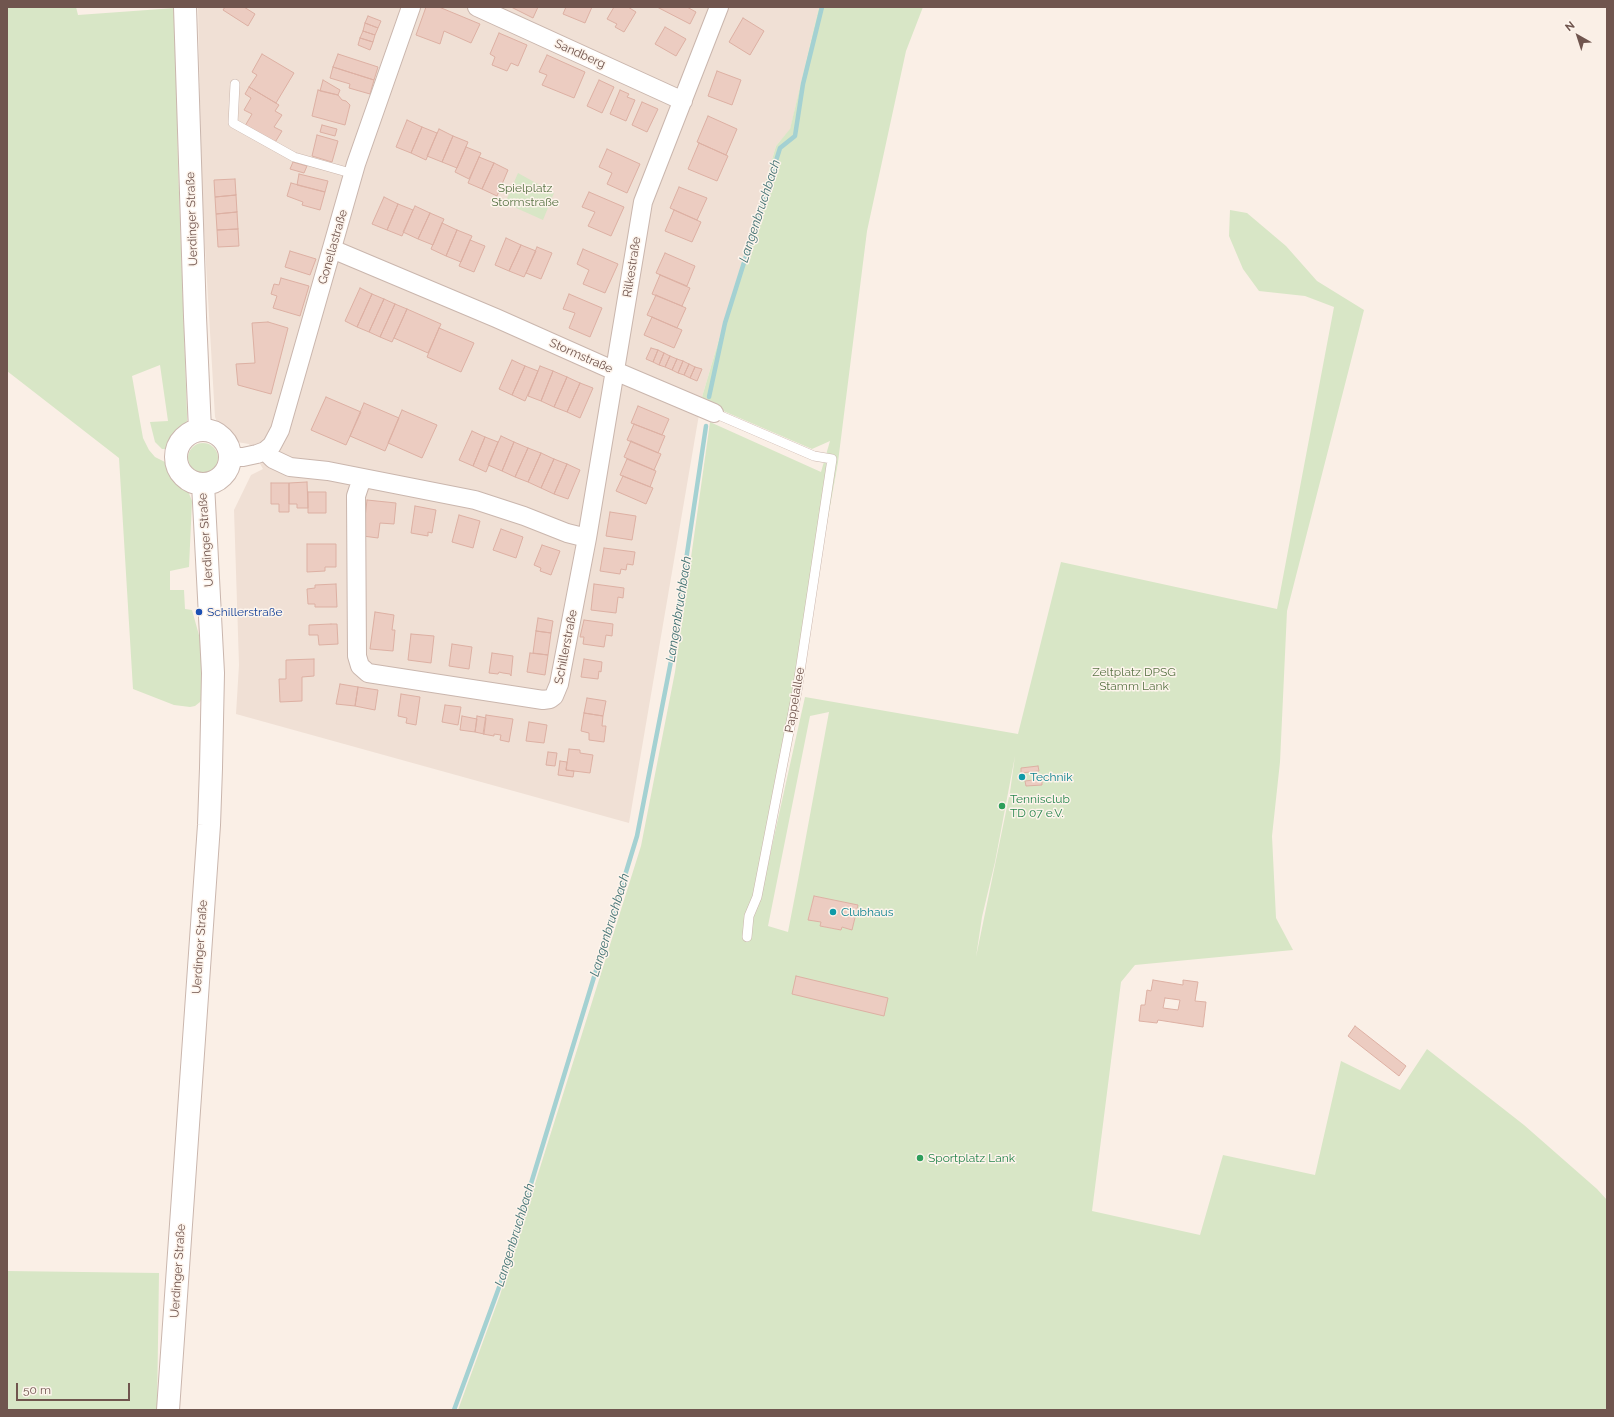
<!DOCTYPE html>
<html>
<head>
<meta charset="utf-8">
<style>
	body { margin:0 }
	#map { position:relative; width:1614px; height:1417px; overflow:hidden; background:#faefe6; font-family:Raleway,sans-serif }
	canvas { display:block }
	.frame { position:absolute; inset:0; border:8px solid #70554e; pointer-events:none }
	.north { position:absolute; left:1558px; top:16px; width:40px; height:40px; -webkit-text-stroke:3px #fdf4ec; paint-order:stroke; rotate:321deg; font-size:11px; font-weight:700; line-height:16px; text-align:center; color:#70554e }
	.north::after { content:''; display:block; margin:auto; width:14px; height:18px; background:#70554e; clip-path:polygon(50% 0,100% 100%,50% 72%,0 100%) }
	.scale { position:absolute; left:16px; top:1383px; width:114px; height:18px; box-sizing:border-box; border:2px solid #70554e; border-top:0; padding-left:5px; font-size:12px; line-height:14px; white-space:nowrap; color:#70554e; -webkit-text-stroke:3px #fdf4ec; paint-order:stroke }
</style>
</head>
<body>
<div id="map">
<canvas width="1614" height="1417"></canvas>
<div class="frame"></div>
<div class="north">N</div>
<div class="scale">50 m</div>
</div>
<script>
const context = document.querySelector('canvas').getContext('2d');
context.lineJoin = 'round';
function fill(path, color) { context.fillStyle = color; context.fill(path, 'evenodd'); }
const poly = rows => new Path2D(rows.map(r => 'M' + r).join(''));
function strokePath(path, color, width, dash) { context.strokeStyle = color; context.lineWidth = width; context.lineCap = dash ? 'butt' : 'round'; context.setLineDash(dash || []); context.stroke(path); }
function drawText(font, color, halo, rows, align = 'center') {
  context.font = font + ' Raleway,sans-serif'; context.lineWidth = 3; context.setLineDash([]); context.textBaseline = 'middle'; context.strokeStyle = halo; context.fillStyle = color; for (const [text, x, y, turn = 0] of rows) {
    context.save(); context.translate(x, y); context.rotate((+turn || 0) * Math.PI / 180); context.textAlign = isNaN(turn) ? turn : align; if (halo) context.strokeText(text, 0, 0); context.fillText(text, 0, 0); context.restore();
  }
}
fill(poly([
	[198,7,819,7,790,130,776,146,702,397,629,823,236,714,239,665,234,510,251,475,263,469,249,444,237,442,227,437,220,430,215,417,202,196]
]), '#f0e0d5');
fill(poly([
	[7,7,76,7,78,15,175,8,178,165,187,414,187,421,182,433,170,449,162,449,155,442,150,422,168,421,160,365,132,376,143,438,149,450,155,457,169,464,172,468,177,476,188,491,192,501,189,567,170,571,170,590,184,590,185,609,192,610,202,646,203,696,200,702,195,706,190,707,174,705,133,689,119,458,7,371],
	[819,7,923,7,906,51,867,231,838,462,758,909,805,697,1018,734,1061,562,1277,609,1334,307,1305,296,1259,291,1243,269,1229,236,1230,210,1247,213,1286,246,1317,281,1364,310,1287,611,1280,762,1272,836,1276,918,1293,950,1135,965,1121,982,1092,1211,1200,1235,1223,1155,1315,1175,1341,1061,1400,1090,1427,1049,1524,1125,1597,1189,1607,1200,1607,1410,458,1410,500,1295,641,846,675,672,710,422,821,472,830,441,812,449,714,407,702,397,776,146,790,129],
	[829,712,798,880,788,932,768,926,810,716],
	[1015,756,1010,792,976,957,982,917,995,862],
	[814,896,858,906,852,929,842,927,841,930,820,926,821,922,808,919],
	[518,173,554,193,543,220,505,203],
	'188 458a15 15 0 1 1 30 0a15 15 0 1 1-30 0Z',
	[7,1271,159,1273,157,1410,7,1410]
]), '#d8e6c6');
strokePath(poly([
	[709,397,725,323,780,148,795,136,803,84,822,7],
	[454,1410,501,1282,637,836,671,661,706,426]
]), '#a4d1d2', 4.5);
const building = poly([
	[225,7,244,7,255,14,248,26,223,10,225,7],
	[426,7,439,7,480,24,471,43,444,31,440,44,416,35,426,7],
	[511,7,538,7,533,18,511,7],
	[566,7,592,7,585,23,563,14,566,7],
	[614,7,628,7,636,12,624,32,615,27,617,24,607,19,614,7],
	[657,7,687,7,696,12,690,24,657,7],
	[368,16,381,21,378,28,365,23,368,16],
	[743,18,764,31,750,55,729,42,743,18],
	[365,23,378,28,375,35,363,31,365,23],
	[665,27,686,39,676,56,655,44,665,27],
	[363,31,375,35,373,42,360,38,363,31],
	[499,33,527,45,518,66,511,63,507,71,492,65,495,57,490,54,499,33],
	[360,38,373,42,370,50,358,45,360,38],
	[262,54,294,73,276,103,249,87,257,75,252,72,262,54],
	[338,54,378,67,374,80,333,67,338,54],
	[547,55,585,72,574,98,542,85,547,75,539,72,547,55],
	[333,67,374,80,370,94,349,88,350,84,330,78,333,67],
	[717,71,741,80,732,105,708,96,717,71],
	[323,80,340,90,338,95,320,91,323,80],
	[599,80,614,87,602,113,587,106,599,80],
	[249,87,279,105,275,111,282,115,274,127,282,131,274,144,245,126,252,114,244,110,251,98,245,94,249,87],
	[318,90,338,95,342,100,346,101,350,105,345,125,312,116,318,90],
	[620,90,629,94,627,97,635,100,626,121,610,114,620,90],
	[642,102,658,109,647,132,632,125,642,102],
	[708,116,737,129,726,155,697,142,708,116],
	[407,120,422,127,411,153,396,147,407,120],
	[322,125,337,129,335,136,320,132,322,125],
	[422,127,437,133,426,160,411,153,422,127],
	[439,129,453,136,442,162,427,156,439,129],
	[317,135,338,141,332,162,312,156,317,135],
	[453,136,468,142,457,168,442,162,453,136],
	[699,143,728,156,717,181,688,169,699,143],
	[466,147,481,153,469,179,455,172,466,147],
	[607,149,640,164,627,193,607,184,612,173,599,167,607,149],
	[479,157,494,163,482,189,468,183,479,157],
	[293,162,307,166,304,173,290,169,293,162],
	[494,163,508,170,497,196,482,189,494,163],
	[299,174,328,181,325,192,297,185,299,174],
	[235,179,236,195,215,197,214,180,235,179],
	[291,183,325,192,320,210,302,205,303,202,287,196,291,183],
	[679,187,707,198,697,220,670,208,679,187],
	[589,192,624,207,611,236,588,226,595,212,582,207,589,192],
	[236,195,237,212,216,214,215,197,236,195],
	[384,197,398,204,387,230,372,224,384,197],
	[398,204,413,210,402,236,387,230,398,204],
	[415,206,430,213,418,239,403,232,415,206],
	[674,210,701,222,692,242,665,231,674,210],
	[237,212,238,229,217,230,216,214,237,212],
	[430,213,444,219,433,245,418,239,430,213],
	[442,223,457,230,446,256,431,249,442,223],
	[238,229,239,246,218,247,217,230,238,229],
	[457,230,472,236,461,262,446,256,457,230],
	[506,238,521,245,509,271,495,265,506,238],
	[470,240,485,246,474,272,459,266,470,240],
	[521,245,536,251,524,277,509,271,521,245],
	[537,247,552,253,541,279,526,273,537,247],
	[583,249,618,264,605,293,583,284,589,270,577,264,583,249],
	[290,251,316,259,310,275,285,267,290,251],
	[665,253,695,266,687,286,656,273,665,253],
	[660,275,690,288,682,306,652,294,660,275],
	[281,278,309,286,300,316,273,308,277,296,271,294,274,284,279,285,281,278],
	[360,288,372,294,357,327,345,321,360,288],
	[372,294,384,299,369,332,357,327,372,294],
	[569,294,602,308,590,337,569,328,575,313,563,309,569,294],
	[656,295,686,308,677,328,647,315,656,295],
	[384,299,395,304,380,337,369,332,384,299],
	[395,304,407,309,392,342,380,337,395,304],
	[407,309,441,324,428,353,394,338,407,309],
	[652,317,682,330,674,348,644,335,652,317],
	[268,322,288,328,271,394,238,385,236,364,255,363,252,323,268,322],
	[439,328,474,343,461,372,427,357,439,328],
	[651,348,658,350,653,362,646,359,651,348],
	[658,350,664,353,659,365,653,362,658,350],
	[664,353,670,356,665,367,659,365,664,353],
	[670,356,677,359,672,370,665,367,670,356],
	[677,359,683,361,678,373,672,370,677,359],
	[512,360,525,366,512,395,499,389,512,360],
	[683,361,689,364,684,375,678,373,683,361],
	[689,364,695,367,690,378,684,375,689,364],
	[525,366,538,371,525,401,512,395,525,366],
	[540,366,553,371,541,401,528,396,540,366],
	[695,367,702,369,697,381,690,378,695,367],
	[553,371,567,377,554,407,541,401,553,371],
	[567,377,580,383,567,412,554,407,567,377],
	[580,383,593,388,580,418,567,412,580,383],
	[326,397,361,412,346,445,311,430,326,397],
	[364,403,399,418,385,451,350,436,364,403],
	[638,406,669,419,662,435,631,423,638,406],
	[402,410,437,425,422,458,388,443,402,410],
	[634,424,665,436,658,453,627,440,634,424],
	[472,431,485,437,473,466,459,460,472,431],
	[501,436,514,442,502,471,488,465,501,436],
	[485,437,498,442,486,472,473,466,485,437],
	[631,441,661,454,654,470,624,457,631,441],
	[514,442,528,448,515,477,502,471,514,442],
	[528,448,541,453,528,482,515,477,528,448],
	[541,453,554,459,541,488,528,482,541,453],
	[554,459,567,464,554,494,541,488,554,459],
	[627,459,656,471,650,487,620,475,627,459],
	[567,464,580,470,568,499,554,494,567,464],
	[623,476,653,488,646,504,616,491,623,476],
	[307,482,308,508,297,508,297,504,289,504,289,483,307,482],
	[271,483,289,483,289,512,279,512,279,504,271,504,271,483],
	[308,492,326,492,326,513,308,513,308,492],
	[367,500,396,503,394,524,380,523,378,538,363,536,367,500],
	[415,506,436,510,432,533,428,532,428,536,411,533,415,506],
	[610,512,636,516,632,540,606,536,610,512],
	[459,515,480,521,473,548,452,542,459,515],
	[501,529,523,537,516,558,493,550,501,529],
	[307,544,336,544,336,567,325,567,325,571,307,572,307,544],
	[542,545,560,551,551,575,540,571,541,568,534,565,542,545],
	[604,548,635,552,633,565,627,564,626,570,621,569,620,574,600,571,604,548],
	[336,584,337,607,315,607,315,604,308,604,307,589,315,588,315,585,336,584],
	[594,584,624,588,623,598,618,597,616,613,591,610,594,584],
	[375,612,394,615,392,630,395,630,393,651,370,649,375,612],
	[538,618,553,621,551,633,536,631,538,618],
	[584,620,613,624,612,636,606,635,604,647,583,644,584,637,580,637,584,620],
	[331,624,337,624,338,644,319,645,318,635,309,635,309,625,331,624],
	[536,631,551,633,548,655,533,653,536,631],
	[411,634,434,636,431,663,408,660,411,634],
	[452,644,472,647,469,669,449,666,452,644],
	[492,653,513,656,511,676,510,674,503,673,499,672,498,674,489,673,492,653],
	[530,653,548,655,545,675,527,672,530,653],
	[314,659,314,676,302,677,302,701,280,702,279,679,286,679,286,660,314,659],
	[584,659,602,662,601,672,599,671,598,679,581,677,584,659],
	[340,684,358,687,355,706,336,704,340,684],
	[358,687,378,690,375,710,355,706,358,687],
	[401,694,420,697,416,725,406,723,407,718,398,716,401,694],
	[587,698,606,701,603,716,584,713,587,698],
	[445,705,461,707,458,725,442,722,445,705],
	[584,713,603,716,602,726,606,726,604,742,589,740,589,733,581,731,584,713],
	[486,715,513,719,509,742,500,740,501,735,494,734,494,736,483,734,486,715],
	[462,716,477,719,475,732,460,730,462,716],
	[477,716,486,718,484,734,475,732,477,716],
	[529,722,547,725,544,743,526,741,529,722],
	[569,749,580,750,580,753,593,755,590,773,566,770,569,749],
	[548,752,557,753,555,766,546,765,548,752],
	[560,761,567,762,566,770,574,771,573,777,558,775,560,761],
	[1038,766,1039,771,1021,773,1021,768,1038,766],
	[1042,779,1042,785,1026,786,1025,781,1042,779],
	[814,896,858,905,852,930,842,927,841,930,820,926,821,922,808,920,814,896],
	[796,976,888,998,884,1016,792,994,796,976],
	[1153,980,1183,985,1183,980,1198,982,1195,1001,1206,1002,1203,1027,1158,1020,1157,1023,1139,1021,1141,1005,1145,1005,1147,990,1151,991,1153,980],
	[1165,998,1180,1000,1178,1010,1163,1008,1165,998],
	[1355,1026,1406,1066,1399,1076,1348,1036,1355,1026]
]);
fill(building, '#ecccc1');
strokePath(building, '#ddb0a3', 1);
const service = poly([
	[235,84,233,123,294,157,354,174],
	[714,413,814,456,832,459,797,691,757,897,749,916,747,937]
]);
const minor = poly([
	[477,7,683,101],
	[332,249,496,318,615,371,714,413],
	[265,451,273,459,290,467,328,471,475,500,524,516,567,533,587,538],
	[230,457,243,457,257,454,265,451,272,445,280,430,356,164,411,7],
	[362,478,356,496,357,656,360,666,368,673,543,700,550,699,554,696,559,684,587,538,643,202,719,7]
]);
const tertiary = poly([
	[185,7,195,317,200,430],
	'176 457a27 27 0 1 1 54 0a27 27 0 1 1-54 0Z',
	[168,1410,209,825,211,768,213,673,203,484]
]);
strokePath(service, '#cab6ad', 10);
strokePath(minor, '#cab6ad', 20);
strokePath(tertiary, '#cab6ad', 24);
strokePath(service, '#fff', 9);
strokePath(minor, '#fff', 18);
strokePath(tertiary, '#fff', 22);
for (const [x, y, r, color] of [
	[199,612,4,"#1a4fb4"],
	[1022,777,4,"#0f9aa8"],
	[1002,806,4,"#2e9e5b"],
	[833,912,4,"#0f9aa8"],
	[920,1158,4,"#2e9e5b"]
]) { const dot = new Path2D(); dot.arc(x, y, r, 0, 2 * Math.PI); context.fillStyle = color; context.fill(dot); strokePath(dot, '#fdf4ec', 1.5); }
drawText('12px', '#70554e', '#fdf4ec', [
	["Sandberg",580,54,24],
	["Uerdinger Straße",192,219,-92],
	["Gonellastraße",333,247,-74],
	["Rilkestraße",632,267,-81],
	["Stormstraße",581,356,24],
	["Uerdinger Straße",206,540,-94],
	["Schillerstraße",566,647,-79],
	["Pappelallee",795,700,-80],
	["Uerdinger Straße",200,947,-86],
	["Uerdinger Straße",178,1271,-86]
]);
drawText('12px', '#5b7547', '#fdf4ec', [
	["Spielplatz",525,188],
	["Stormstraße",525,202],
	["Zeltplatz DPSG",1134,672],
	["Stamm Lank",1134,686]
]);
drawText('12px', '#164399', '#fdf4ec', [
	["Schillerstraße",207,612]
], 'left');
drawText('12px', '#0d838f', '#fdf4ec', [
	["Technik",1030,777],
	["Clubhaus",841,912]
], 'left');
drawText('12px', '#27864d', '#fdf4ec', [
	["Tennisclub",1010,799],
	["TD 07 e.V.",1010,813],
	["Sportplatz Lank",928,1158]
], 'left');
drawText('italic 13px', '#437374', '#fdf4ec', [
	["Langenbruchbach",760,211,-72],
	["Langenbruchbach",679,609,-81],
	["Langenbruchbach",610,925,-73],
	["Langenbruchbach",515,1235,-73]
]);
</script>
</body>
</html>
